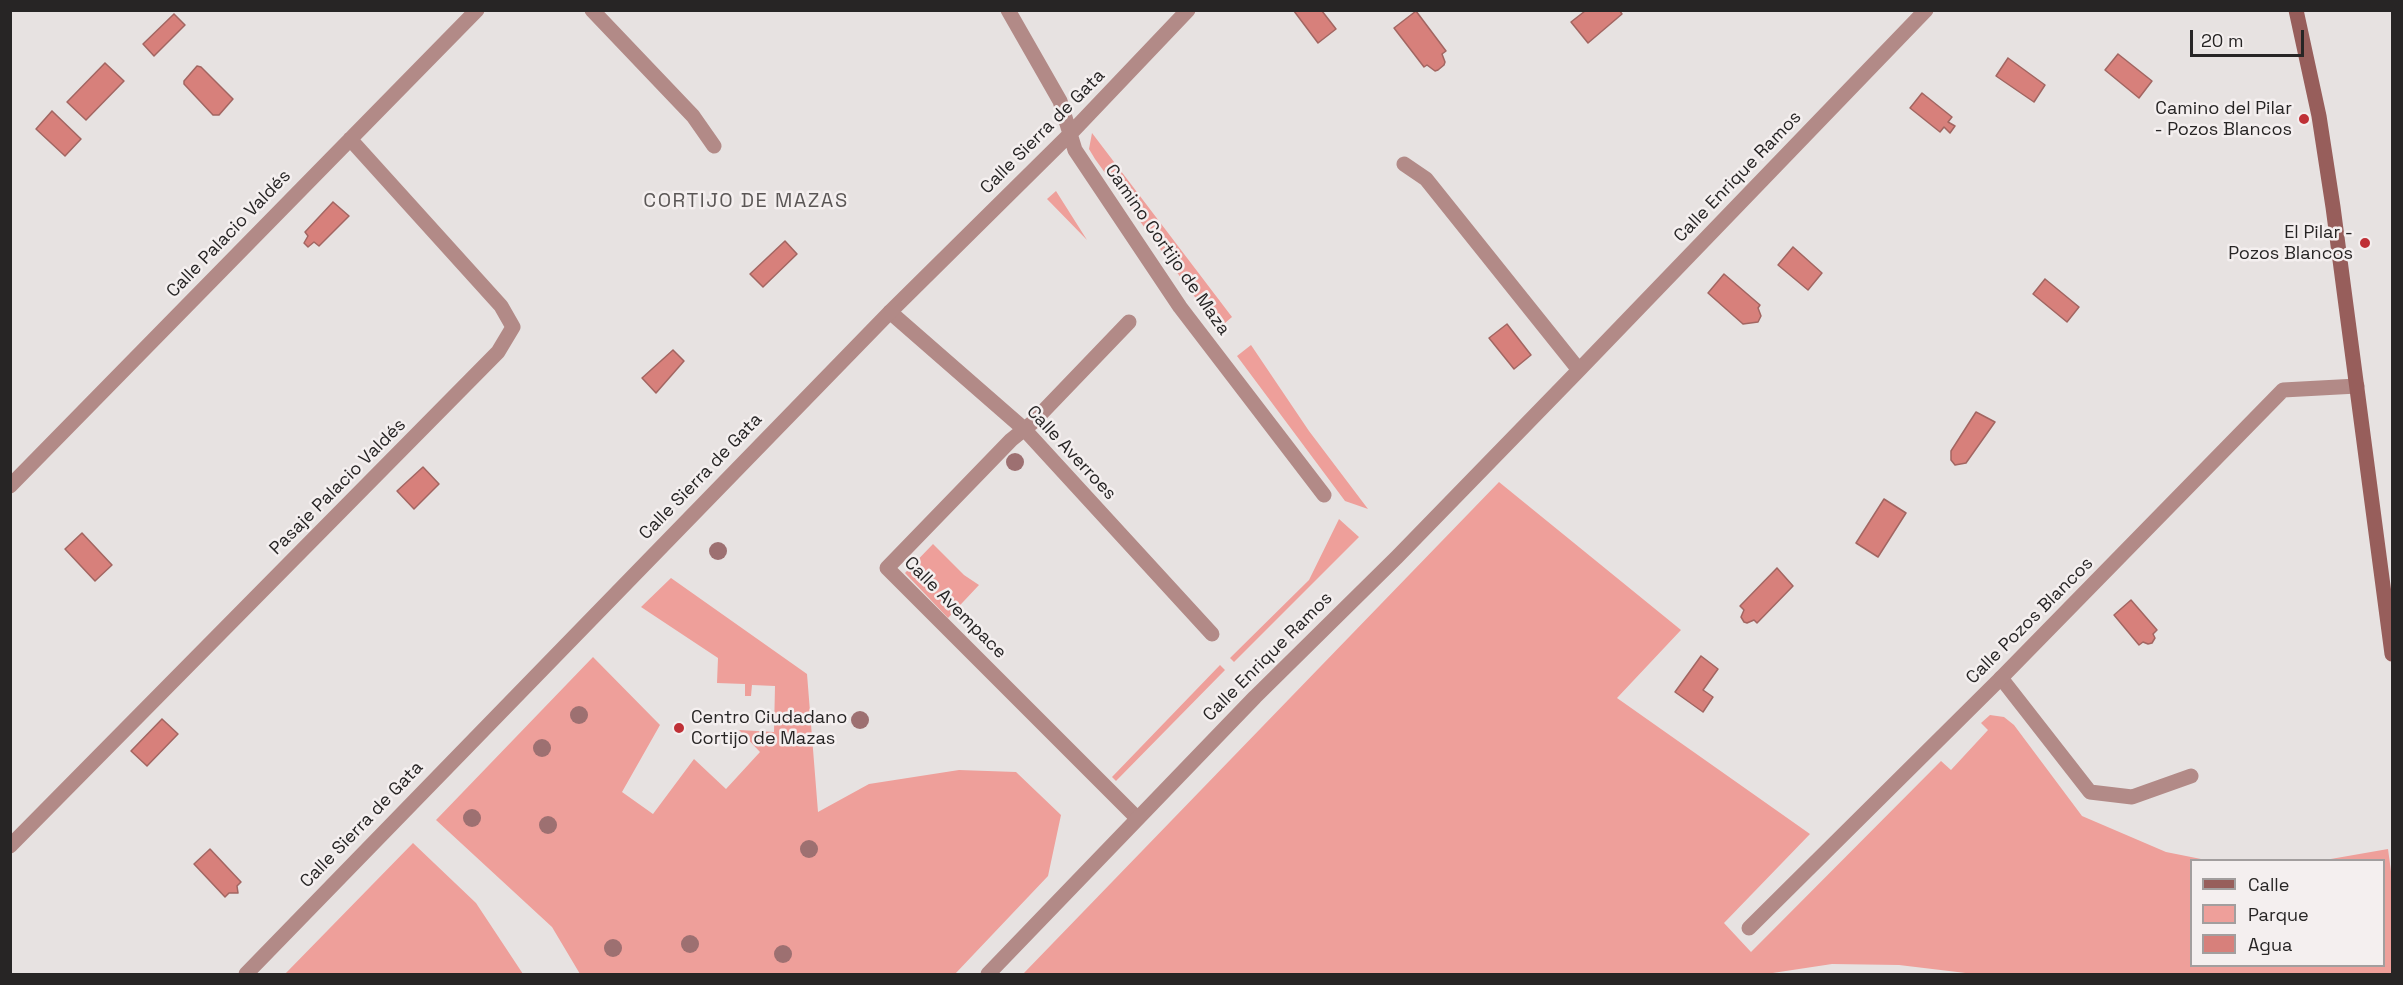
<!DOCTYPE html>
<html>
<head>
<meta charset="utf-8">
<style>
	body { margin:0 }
	#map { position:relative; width:2403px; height:985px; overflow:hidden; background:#e7e2e1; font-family:"Space Grotesk",sans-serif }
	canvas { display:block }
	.frame { position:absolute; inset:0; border:12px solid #272525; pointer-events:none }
	.legend { position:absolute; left:2190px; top:859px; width:195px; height:108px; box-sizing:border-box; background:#f4efef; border:2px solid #a29e9e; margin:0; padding:8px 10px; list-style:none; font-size:18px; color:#272525 }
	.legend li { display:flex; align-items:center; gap:12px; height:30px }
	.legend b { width:30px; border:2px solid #a29e9e }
	.scale { position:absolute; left:2190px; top:30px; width:114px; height:27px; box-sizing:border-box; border:3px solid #272525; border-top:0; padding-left:8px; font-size:18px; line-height:21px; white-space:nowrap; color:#272525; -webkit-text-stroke:4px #f4efef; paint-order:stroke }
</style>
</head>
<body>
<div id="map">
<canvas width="2403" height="985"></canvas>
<div class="frame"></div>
<ul class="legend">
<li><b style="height:8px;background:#975e5b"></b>Calle</li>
<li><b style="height:16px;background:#ee9f9a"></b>Parque</li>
<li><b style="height:16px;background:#d7807b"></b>Agua</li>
</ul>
<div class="scale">20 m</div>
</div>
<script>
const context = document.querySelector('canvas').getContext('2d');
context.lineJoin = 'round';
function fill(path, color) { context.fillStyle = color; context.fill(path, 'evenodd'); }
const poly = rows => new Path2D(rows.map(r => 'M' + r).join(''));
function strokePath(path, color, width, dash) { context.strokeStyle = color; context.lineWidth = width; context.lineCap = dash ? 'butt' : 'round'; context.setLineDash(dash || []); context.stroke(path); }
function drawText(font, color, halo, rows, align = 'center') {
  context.font = font + ' "Space Grotesk",sans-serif'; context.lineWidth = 5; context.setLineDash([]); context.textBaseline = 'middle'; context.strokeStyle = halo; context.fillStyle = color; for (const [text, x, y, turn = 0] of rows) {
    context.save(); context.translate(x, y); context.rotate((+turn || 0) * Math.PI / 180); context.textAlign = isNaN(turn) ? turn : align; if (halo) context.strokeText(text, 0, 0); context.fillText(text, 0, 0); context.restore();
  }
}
fill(poly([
	[1092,133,1232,317,1218,329,1095,159,1089,149],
	[1056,191,1087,240,1047,199],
	[1251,345,1309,431,1368,509,1345,501,1237,356],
	[1499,482,1681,630,1617,698,1810,834,1724,923,1751,952,1941,761,1951,770,1988,730,1981,723,1990,715,2004,717,2014,725,2082,816,2166,852,2206,860,2192,860,2192,966,2384,966,2384,860,2325,860,2388,849,2392,879,2392,974,1974,974,1899,965,1832,964,1766,974,1023,974],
	[1339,519,1359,537,1234,662,1230,658,1309,580],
	[933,544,964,575,979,585,948,618,905,573],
	[671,578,807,674,818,812,869,784,959,770,1016,772,1061,815,1048,876,955,974,580,974,552,927,436,820,593,657,660,725,622,792,653,814,694,759,726,789,760,752,739,730,774,732,775,686,752,685,751,696,745,696,745,684,717,683,718,658,641,607],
	[1220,665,1225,670,1116,781,1112,777],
	[413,843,476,903,523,974,285,974]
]), '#ee9f9a');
const water = poly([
	[1294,11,1322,11,1336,29,1318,43,1294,11],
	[1416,11,1446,51,1442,54,1445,62,1444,65,1438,70,1435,71,1427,65,1424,67,1394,28,1416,11],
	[1585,11,1620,11,1622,14,1588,43,1571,22,1585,11],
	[174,14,185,25,154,56,143,44,174,14],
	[2118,54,2152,81,2139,98,2105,70,2118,54],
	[2008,58,2045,85,2034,102,1996,76,2008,58],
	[105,63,124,81,86,120,67,102,105,63],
	[197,66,201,67,233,99,219,115,213,115,184,84,184,81,197,66],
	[1922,93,1952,117,1948,122,1955,126,1950,133,1944,127,1940,132,1910,108,1922,93],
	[52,111,81,139,65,156,36,129,52,111],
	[333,202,349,216,319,246,314,242,308,247,304,243,308,236,305,232,333,202],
	[785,241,797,254,763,287,750,274,785,241],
	[1793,247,1822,273,1808,290,1778,265,1793,247],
	[1724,274,1760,305,1758,308,1761,316,1758,322,1743,324,1708,293,1724,274],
	[2045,279,2079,307,2067,322,2033,294,2045,279],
	[1507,324,1531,355,1514,369,1489,338,1507,324],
	[673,350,684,361,656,393,642,378,673,350],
	[1976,412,1995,422,1966,463,1955,465,1951,460,1951,451,1976,412],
	[423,467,439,484,414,509,397,491,423,467],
	[1884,499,1906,513,1878,557,1856,543,1884,499],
	[82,533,112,565,95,581,65,549,82,533],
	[1777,568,1793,586,1757,623,1754,620,1747,623,1744,622,1741,617,1744,610,1740,606,1777,568],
	[2131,600,2157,630,2153,634,2155,638,2152,643,2148,644,2143,642,2139,645,2114,615,2131,600],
	[1701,656,1718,669,1703,690,1713,697,1703,712,1675,692,1701,656],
	[162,719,178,734,147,766,131,751,162,719],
	[210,849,241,882,237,886,238,893,229,893,225,897,194,864,210,849]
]);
fill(water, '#d7807b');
strokePath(water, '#a26561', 1.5);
strokePath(poly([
	[592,10,693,116,714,146],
	[2001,678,2090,792,2132,797,2191,776]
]), '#b28a87', 15);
strokePath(poly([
	[890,312,1024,429,1212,634],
	[1129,322,1032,423,1011,440,887,568,1137,818]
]), '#b28a87', 15);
strokePath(poly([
	[1008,10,1060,101,1075,150,1180,307,1324,495],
	[1404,164,1426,179,1579,370],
	[10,486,477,10],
	[10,846,498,352,513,327,501,306,350,139],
	[1749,928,2001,678,2283,390,2357,386],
	[246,974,890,312,1070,134,1188,10],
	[988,974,1255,697,1397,557,1579,370,1926,10]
]), '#b28a87', 15);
strokePath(poly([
	[2296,10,2319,116,2333,207,2392,654]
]), '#975e5b', 15);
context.fillStyle = '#9d7071';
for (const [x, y] of [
	[1015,462],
	[718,551],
	[579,715],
	[860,720],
	[542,748],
	[472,818],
	[548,825],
	[809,849],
	[690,944],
	[613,948],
	[783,954]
]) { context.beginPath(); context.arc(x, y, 9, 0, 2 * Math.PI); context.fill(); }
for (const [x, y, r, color] of [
	[2304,119,6,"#bf3036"],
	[2365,243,6,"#bf3036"],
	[679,728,6,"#bf3036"]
]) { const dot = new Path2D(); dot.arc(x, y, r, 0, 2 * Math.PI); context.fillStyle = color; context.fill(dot); strokePath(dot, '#f4efef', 2); }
drawText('18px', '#272525', '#f4efef', [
	["Camino del Pilar",2292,109],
	["- Pozos Blancos",2292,130],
	["El Pilar -",2353,233],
	["Pozos Blancos",2353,254],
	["Centro Ciudadano",691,718,"left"],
	["Cortijo de Mazas",691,739,"left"]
], 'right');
drawText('18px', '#272525', '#f4efef', [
	["Calle Sierra de Gata",1043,132,-45],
	["Calle Enrique Ramos",1738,177,-46],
	["Calle Palacio Valdés",229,234,-46],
	["Camino Cortijo de Maza",1167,250,55],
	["Calle Averroes",1071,453,47],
	["Calle Sierra de Gata",701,477,-46],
	["Pasaje Palacio Valdés",338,487,-45],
	["Calle Avempace",955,608,45],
	["Calle Pozos Blancos",2030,621,-45],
	["Calle Enrique Ramos",1268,657,-45],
	["Calle Sierra de Gata",362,825,-46]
]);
context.letterSpacing = '1.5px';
drawText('20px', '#5b5756', '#f4efef', [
	["CORTIJO DE MAZAS",746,202]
]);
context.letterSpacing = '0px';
</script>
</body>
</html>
